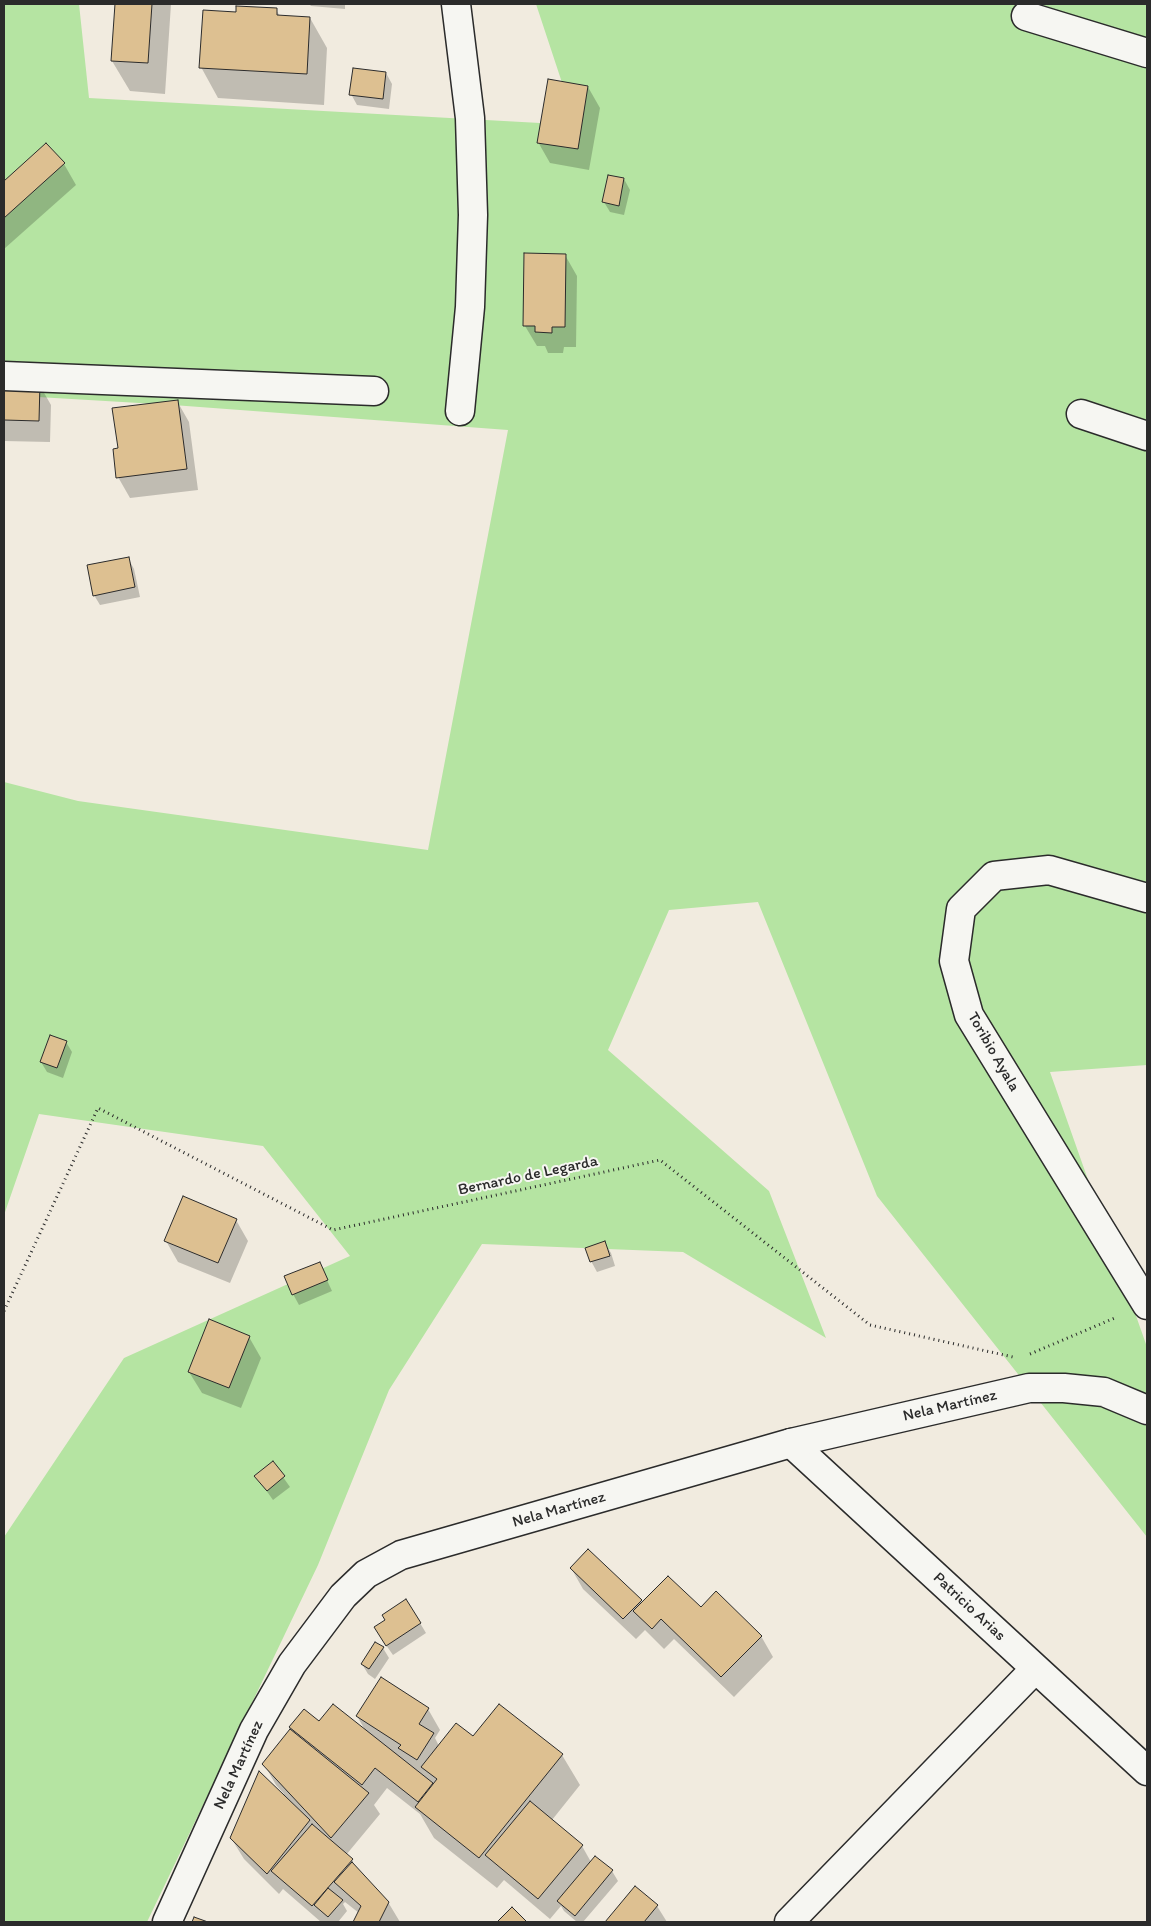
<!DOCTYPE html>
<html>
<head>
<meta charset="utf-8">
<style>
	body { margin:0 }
	#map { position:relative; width:1151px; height:1926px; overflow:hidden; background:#f1ebdf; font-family:Itim,sans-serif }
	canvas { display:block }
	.frame { position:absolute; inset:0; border:5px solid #2b2b2b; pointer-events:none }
</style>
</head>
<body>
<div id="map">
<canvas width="1151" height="1926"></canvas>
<div class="frame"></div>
</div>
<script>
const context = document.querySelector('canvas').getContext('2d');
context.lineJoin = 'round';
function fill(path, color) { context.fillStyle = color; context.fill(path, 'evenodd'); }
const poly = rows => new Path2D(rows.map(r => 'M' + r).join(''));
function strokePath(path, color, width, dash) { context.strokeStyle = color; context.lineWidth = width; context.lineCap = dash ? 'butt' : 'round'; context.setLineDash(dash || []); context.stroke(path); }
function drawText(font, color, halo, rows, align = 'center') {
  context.font = font + ' Itim,sans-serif'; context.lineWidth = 4; context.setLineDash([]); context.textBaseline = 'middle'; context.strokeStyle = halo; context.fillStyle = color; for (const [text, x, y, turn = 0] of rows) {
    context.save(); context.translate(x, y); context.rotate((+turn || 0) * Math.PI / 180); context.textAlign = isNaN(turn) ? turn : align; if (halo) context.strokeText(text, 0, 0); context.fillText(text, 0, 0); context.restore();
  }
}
fill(poly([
	[4,4,79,4,89,98,576,125,536,4,1147,4,1147,1065,1050,1072,1147,1347,1147,1537,877,1196,758,902,669,910,608,1050,769,1191,826,1338,683,1252,482,1244,389,1390,318,1565,147,1922,4,1922,4,1537,124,1358,350,1256,263,1146,39,1114,4,1215,4,782,78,801,428,850,508,430,173,405,4,395]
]), '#b5e4a2');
fill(poly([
	[116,4,171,4,165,94,130,91,112,61],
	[309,4,345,4,345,9,311,6],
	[276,10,280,16,310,18,327,48,324,105,218,98,201,67,237,13],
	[386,73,392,84,389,109,357,105,351,94],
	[588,87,600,108,589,170,550,163,538,142],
	[46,145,64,164,76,185,4,249,4,183],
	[624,179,630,190,624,215,610,212,604,202],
	[565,255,577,276,576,347,564,347,563,353,548,353,545,346,537,346,525,326],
	[4,383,39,384,51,405,50,442,4,441],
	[177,401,189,422,198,490,130,498,118,477,119,449],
	[128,558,134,569,140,597,100,605,94,595],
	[66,1042,72,1052,63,1078,47,1072,41,1062],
	[236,1220,248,1241,230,1283,178,1262,166,1241],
	[605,1243,611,1253,615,1266,597,1272,591,1261],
	[319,1263,332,1291,299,1305,293,1294],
	[249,1337,261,1358,241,1408,202,1393,189,1372],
	[273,1463,290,1487,273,1500,256,1476],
	[571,1568,641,1601,642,1603,701,1609,761,1636,773,1657,734,1697,674,1639,664,1649,645,1630,636,1639,583,1589],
	[420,1623,426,1633,393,1655,381,1638],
	[383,1648,389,1658,375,1679,368,1674,362,1664],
	[381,1679,428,1709,440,1730,435,1738,439,1746,473,1738,562,1755,580,1785,552,1820,582,1846,591,1862,612,1871,618,1881,583,1922,577,1922,564,1911,561,1906,550,1919,504,1880,497,1888,434,1838,420,1814,387,1788,374,1805,380,1814,346,1855,352,1860,357,1870,388,1902,400,1922,355,1922,359,1913,345,1902,343,1904,347,1911,338,1922,321,1922,283,1889,279,1894,244,1859,231,1838,284,1794,276,1785,264,1764,305,1710,319,1723,365,1730,357,1716],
	[635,1888,657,1906,667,1922,606,1922]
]), '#0003');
const building = poly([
	[115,4,152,4,148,63,111,61,115,4],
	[236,6,277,8,277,15,310,17,307,74,199,68,203,10,236,12,236,6],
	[353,68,386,72,383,99,349,95,353,68],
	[548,79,588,86,578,149,537,143,548,79],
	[46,143,65,163,4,218,4,181,46,143],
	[608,175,624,178,619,206,602,202,608,175],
	[524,253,566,254,565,327,552,327,552,333,535,332,535,326,523,326,524,253],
	[4,381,40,383,39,421,4,420,4,381],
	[178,400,187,469,116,478,113,449,118,448,112,408,178,400],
	[129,557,135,587,93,596,87,565,129,557],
	[50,1035,67,1041,57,1068,40,1062,50,1035],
	[183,1196,237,1219,218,1263,164,1241,183,1196],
	[605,1241,610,1256,590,1262,585,1248,605,1241],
	[320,1262,328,1280,292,1295,284,1276,320,1262],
	[209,1319,250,1336,229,1388,188,1372,209,1319],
	[273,1461,285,1476,267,1491,254,1476,273,1461],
	[588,1549,642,1600,623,1619,570,1568,588,1549],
	[668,1576,701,1607,716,1591,762,1636,721,1677,661,1619,652,1629,633,1611,668,1576],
	[406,1599,421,1623,386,1646,374,1627,385,1620,382,1615,406,1599],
	[375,1642,384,1647,369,1669,361,1664,375,1642],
	[381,1677,429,1708,419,1724,434,1733,417,1760,398,1748,401,1745,356,1716,381,1677],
	[333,1704,433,1783,418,1802,375,1768,362,1785,289,1727,304,1709,319,1721,333,1704],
	[499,1704,563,1754,479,1858,415,1807,437,1779,421,1767,456,1723,473,1736,499,1704],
	[290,1729,369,1793,331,1838,262,1764,290,1729],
	[259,1771,310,1820,267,1874,230,1838,259,1771],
	[530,1801,583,1845,538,1899,485,1855,530,1801],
	[312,1824,353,1859,312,1906,271,1871,312,1824],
	[595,1856,613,1870,575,1916,557,1901,595,1856],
	[352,1862,389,1902,379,1922,353,1922,361,1906,334,1882,352,1862],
	[635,1886,658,1905,644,1922,605,1922,635,1886],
	[328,1888,343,1900,328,1917,314,1905,328,1888],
	[512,1907,527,1922,497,1922,512,1907],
	[194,1917,208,1922,192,1922,194,1917]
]);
fill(building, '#ddc091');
strokePath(building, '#2b2b2b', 1);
const street = poly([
	[456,4,470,118,473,215,470,307,460,411],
	[1026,16,1147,53],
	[4,376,374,391],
	[1081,414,1147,436],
	[1147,898,1049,870,994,876,961,909,954,961,969,1015,1147,1305],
	[791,1443,1147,1771],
	[789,1922,1035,1669]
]);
const secondary = poly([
	[167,1922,254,1730,292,1664,343,1596,366,1574,401,1555,791,1443,1029,1388,1064,1388,1104,1392,1147,1410]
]);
strokePath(street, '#2b2b2b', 31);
strokePath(secondary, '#2b2b2b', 31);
strokePath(poly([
	[4,1311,98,1108,333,1230,660,1160,870,1325,1013,1357],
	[1030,1354,1117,1317]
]), '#2b2b2b', 3, [1, 4]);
strokePath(street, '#f6f6f2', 28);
strokePath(secondary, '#f6f6f2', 28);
drawText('16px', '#2b2b2b', '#f6f6f2', [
	["Toribio Ayala",993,1052,60],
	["Bernardo de Legarda",528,1176,-12],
	["Nela Martínez",950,1406,-13],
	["Nela Martínez",559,1510,-16],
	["Patricio Arias",969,1607,43],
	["Nela Martínez",239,1765,-65]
]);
</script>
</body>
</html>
